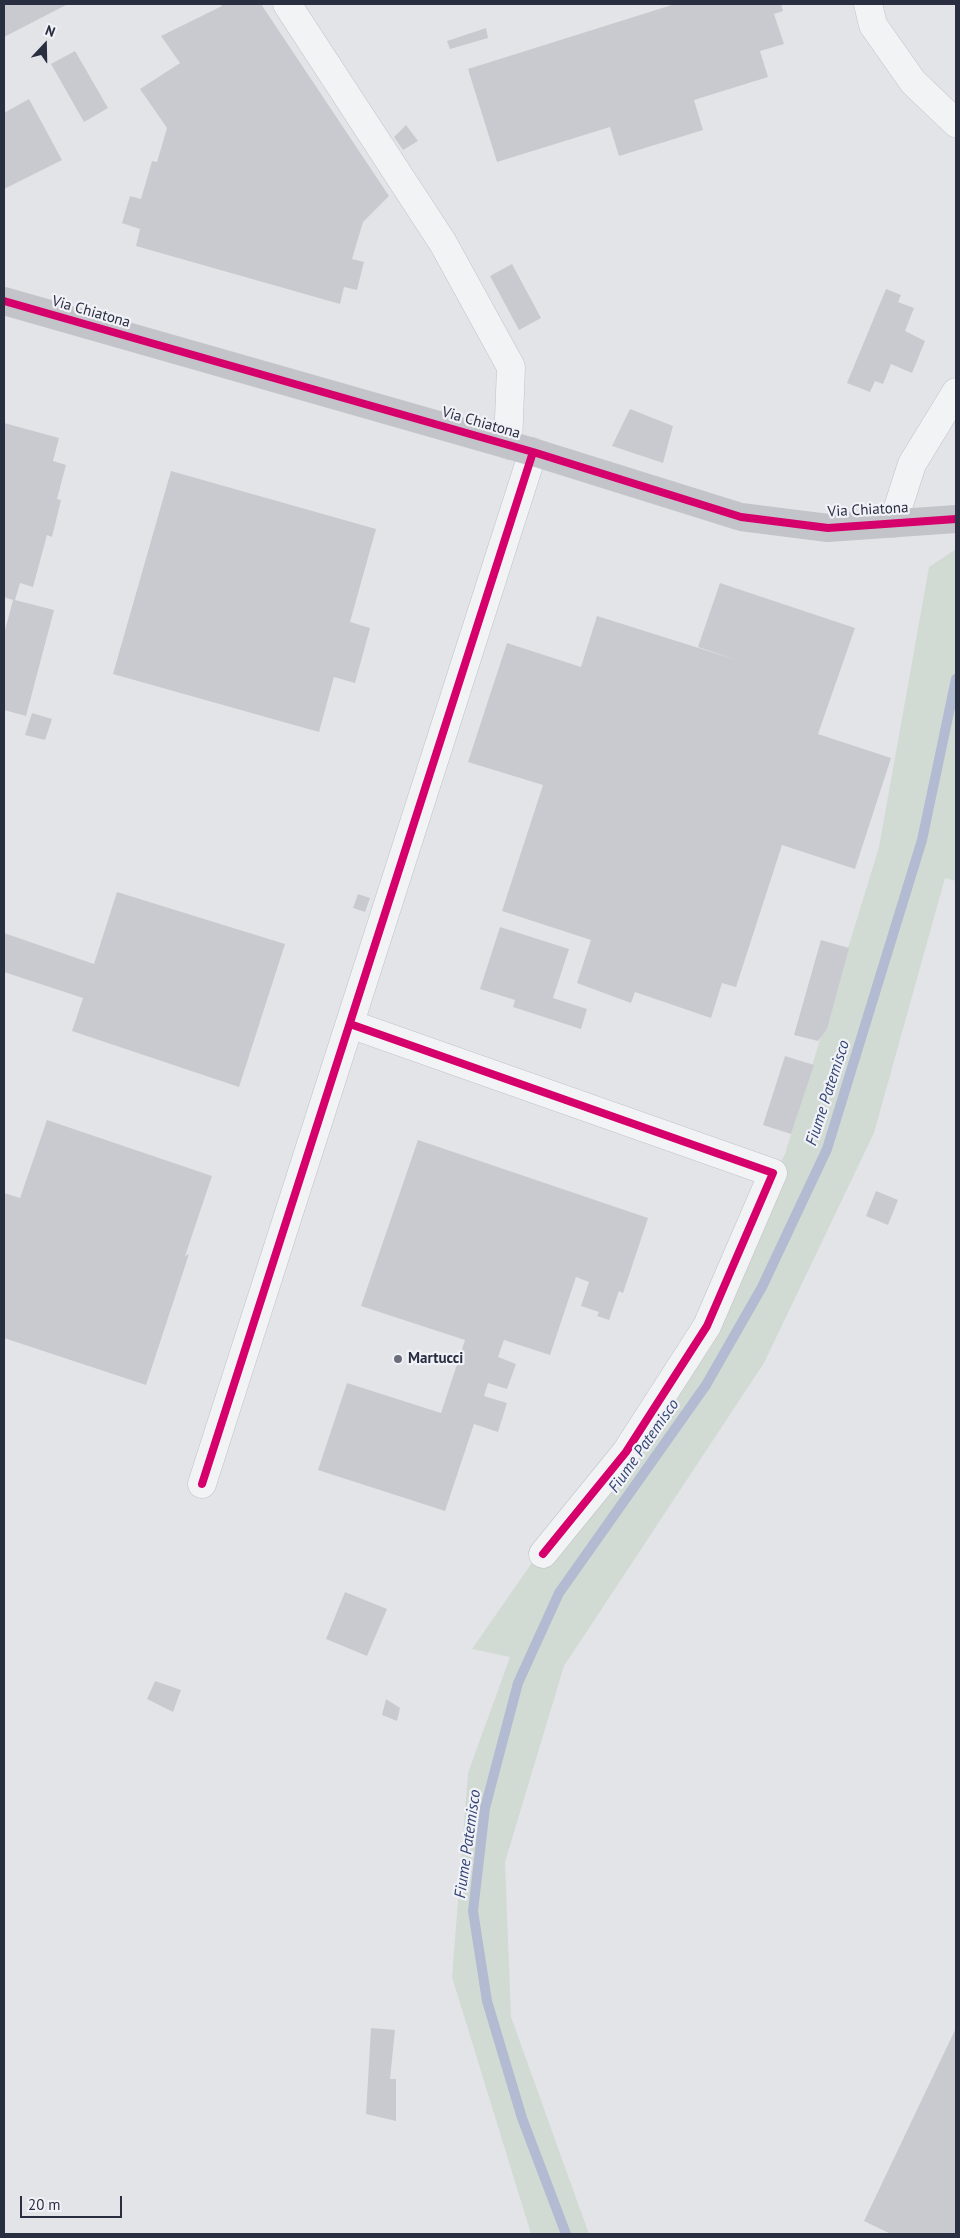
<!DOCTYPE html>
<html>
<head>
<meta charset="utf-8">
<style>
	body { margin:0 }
	#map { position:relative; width:960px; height:2238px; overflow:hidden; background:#e3e4e8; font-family:"PT Sans",sans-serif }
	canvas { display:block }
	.frame { position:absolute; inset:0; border:5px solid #292e41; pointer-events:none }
	.north { position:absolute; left:20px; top:20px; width:50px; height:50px; -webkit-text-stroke:4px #f1f2f7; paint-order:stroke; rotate:21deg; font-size:14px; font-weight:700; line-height:20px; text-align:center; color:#292e41 }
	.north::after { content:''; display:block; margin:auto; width:18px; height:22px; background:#292e41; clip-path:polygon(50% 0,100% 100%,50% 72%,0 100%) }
	.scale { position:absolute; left:20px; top:2196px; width:102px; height:22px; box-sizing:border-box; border:2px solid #292e41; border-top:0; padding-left:6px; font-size:15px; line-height:18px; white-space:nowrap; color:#292e41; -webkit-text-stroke:4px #f1f2f7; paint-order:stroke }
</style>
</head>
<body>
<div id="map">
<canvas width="960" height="2238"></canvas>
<div class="frame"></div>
<div class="north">N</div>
<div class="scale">20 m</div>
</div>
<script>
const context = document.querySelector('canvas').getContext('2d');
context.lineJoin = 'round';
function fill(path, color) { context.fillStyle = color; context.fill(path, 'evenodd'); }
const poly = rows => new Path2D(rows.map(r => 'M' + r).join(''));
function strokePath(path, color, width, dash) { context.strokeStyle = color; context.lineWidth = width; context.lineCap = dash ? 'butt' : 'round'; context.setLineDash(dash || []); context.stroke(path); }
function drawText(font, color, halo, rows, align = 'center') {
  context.font = font + ' "PT Sans",sans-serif'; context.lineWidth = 4.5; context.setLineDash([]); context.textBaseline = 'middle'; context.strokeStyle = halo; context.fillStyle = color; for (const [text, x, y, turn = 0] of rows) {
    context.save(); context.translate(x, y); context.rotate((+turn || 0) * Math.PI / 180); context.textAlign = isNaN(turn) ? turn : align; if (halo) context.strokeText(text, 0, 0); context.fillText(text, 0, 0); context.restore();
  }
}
fill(poly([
	[956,549,956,881,945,878,874,1133,764,1363,564,1666,505,1862,511,2017,589,2234,531,2234,452,1977,468,1773,510,1657,472,1649,686,1341,785,1154,879,847,929,567]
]), '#d2dbd3');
strokePath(poly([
	[566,2234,522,2118,487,2001,473,1911,485,1808,518,1683,559,1593,706,1385,762,1287,827,1149,922,840,956,679]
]), '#b2bbd2', 10);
fill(poly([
	[4,4,68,4,4,37],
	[220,4,261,4,389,196,363,222,352,259,364,262,357,290,344,287,340,304,136,246,140,229,122,223,130,196,141,199,152,161,157,162,167,128,140,89,180,63,161,36,222,6],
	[675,4,781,4,783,11,774,14,784,44,760,51,768,77,694,100,703,130,619,156,610,127,497,162,468,69],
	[486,28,488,38,450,49,447,41],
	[75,51,108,108,84,122,51,64],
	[29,99,62,160,4,189,4,113],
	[406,125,418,141,403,150,394,137],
	[512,264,541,318,519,330,490,276],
	[886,289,901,295,898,302,914,308,905,331,925,341,912,373,891,364,883,384,875,381,870,392,847,383],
	[630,409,673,426,663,463,612,446],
	[4,423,59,438,53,461,66,465,57,499,61,500,52,537,47,535,33,587,20,583,15,600,54,610,26,716,4,710,4,634,13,600,4,597],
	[171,471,376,529,350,622,370,628,355,683,334,677,319,732,113,674],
	[720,583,855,628,818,734,891,758,855,869,782,845,736,987,722,983,711,1018,635,992,631,1003,577,983,591,940,502,911,543,785,468,762,507,643,581,667,597,616,740,661,698,647],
	[32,713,52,719,45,740,25,735],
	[117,892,285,944,239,1087,72,1031,83,998,4,972,4,933,94,964],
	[358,894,370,898,365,912,353,908],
	[500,927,569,949,553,998,587,1009,581,1029,513,1007,515,1000,480,989],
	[821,940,849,948,827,1029,818,1041,794,1035],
	[785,1056,814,1065,791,1134,763,1125],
	[47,1120,212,1176,185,1256,189,1254,146,1385,4,1338,4,1193,20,1198],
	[418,1140,648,1218,623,1293,619,1291,609,1320,597,1316,599,1312,581,1306,589,1282,576,1277,550,1355,504,1340,498,1357,516,1364,507,1389,488,1383,484,1396,507,1403,498,1432,474,1424,445,1511,318,1470,347,1383,441,1413,465,1340,361,1306],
	[876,1191,898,1200,888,1225,866,1216],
	[345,1592,387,1609,367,1656,326,1639],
	[155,1681,181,1690,173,1712,147,1699],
	[386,1699,400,1708,397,1721,382,1715],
	[371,2028,395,2030,390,2079,396,2079,396,2121,366,2114],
	[956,2028,956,2234,891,2234,864,2221]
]), '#c9cacf');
const minor = poly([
	[287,4,443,243,511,367,508,445],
	[868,4,873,25,913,82,956,123],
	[893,523,912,464,956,392],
	[350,1024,773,1173,707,1326,626,1452,543,1554],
	[202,1484,533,452]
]);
strokePath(minor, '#c1c2c6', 29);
strokePath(minor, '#f2f3f5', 28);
strokePath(poly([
	[4,301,533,452,741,517,828,528,956,519]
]), '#c3c4ca', 28);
strokePath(poly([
	[4,301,533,452,741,517,828,528,956,519],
	[350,1024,773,1173,707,1326,626,1452,543,1554],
	[202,1484,533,452]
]), '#d6006c', 8);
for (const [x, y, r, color] of [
	[398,1359,5,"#6a6e7b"]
]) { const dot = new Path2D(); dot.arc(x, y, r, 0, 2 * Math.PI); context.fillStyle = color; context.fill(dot); strokePath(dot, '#f1f2f7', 2); }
drawText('15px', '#292e41', '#f1f2f7', [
	["Via Chiatona",91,312,16],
	["Via Chiatona",481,423,16],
	["Via Chiatona",868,510,-3]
]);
drawText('bold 15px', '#292e41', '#f1f2f7', [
	["Martucci",408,1359]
], 'left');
drawText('italic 16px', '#344575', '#f1f2f7', [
	["Fiume Patemisco",828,1093,-72],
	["Fiume Patemisco",644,1446,-55],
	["Fiume Patemisco",468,1844,-82]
]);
</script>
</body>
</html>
